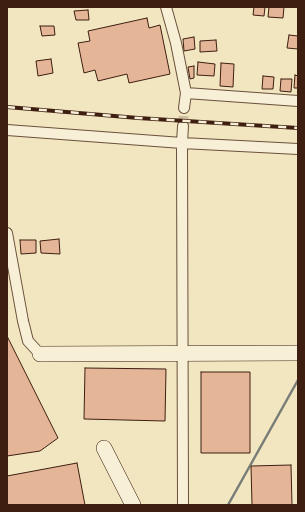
<!DOCTYPE html>
<html>
<head>
<meta charset="utf-8">
<style>
	body { margin:0 }
	#map { position:relative; width:305px; height:512px; overflow:hidden; background:#f2e6c0; font-family:Alegreya,serif }
	canvas { display:block }
	.frame { position:absolute; inset:0; border:8px solid #3d1e10; pointer-events:none }
</style>
</head>
<body>
<div id="map">
<canvas width="305" height="512"></canvas>
<div class="frame"></div>
</div>
<script>
const context = document.querySelector('canvas').getContext('2d');
context.lineJoin = 'round';
const poly = rows => new Path2D(rows.map(r => 'M' + r).join(''));
function strokePath(path, color, width, dash) { context.strokeStyle = color; context.lineWidth = width; context.lineCap = dash ? 'butt' : 'round'; context.setLineDash(dash || []); context.stroke(path); }
function fill(path, color) { context.fillStyle = color; context.fill(path, 'evenodd'); }
strokePath(poly([
	[228,505,298,380]
]), '#787d77', 2.5);
const building = poly([
	[254,7,265,7,264,16,253,15,254,7],
	[269,7,284,7,283,18,268,17,269,7],
	[88,10,89,20,76,20,74,11,88,10],
	[147,18,149,28,160,25,170,74,129,83,127,74,98,81,95,70,84,73,78,43,90,41,88,31,147,18],
	[40,26,54,26,55,35,42,36,40,26],
	[289,35,298,36,298,49,287,48,289,35],
	[194,37,195,49,184,51,183,39,194,37],
	[216,40,217,51,200,52,200,41,216,40],
	[51,59,53,73,38,76,36,61,51,59],
	[198,62,215,64,214,76,197,75,198,62],
	[221,63,234,64,233,87,220,86,221,63],
	[194,66,194,78,190,79,188,67,194,66],
	[295,75,298,76,298,88,294,88,295,75],
	[263,76,274,77,273,89,262,89,263,76],
	[281,79,292,79,291,92,280,91,281,79],
	[59,239,60,254,41,253,40,241,59,239],
	[20,240,36,240,36,253,21,254,20,240],
	[7,336,58,438,40,451,7,456,7,336],
	[85,368,166,369,165,421,84,419,85,368],
	[201,372,250,372,250,453,201,453,201,372],
	[77,463,85,505,7,505,7,476,77,463],
	[291,465,292,505,252,505,251,466,291,465]
]);
fill(building, '#e5b597');
strokePath(building, '#3d1e10', 1);
strokePath(poly([
	[183,126,184,108]
]), '#cebe9d', 10, [10, 5]);
const street = poly([
	[166,7,176,43,186,93,184,108],
	[186,93,298,101],
	[7,130,182,143,298,149],
	[7,233,23,321,28,341,40,354],
	[183,505,182,143,183,126]
]);
const secondary = poly([
	[40,354,298,353],
	[104,448,133,505]
]);
strokePath(street, '#6a503c', 12);
strokePath(secondary, '#3d1e10', 16);
strokePath(street, '#f7efd6', 10);
strokePath(secondary, '#f7efd6', 15);
const rail = poly([
	[7,107,138,118,298,128]
]);
strokePath(rail, '#3d1e10', 4);
strokePath(rail, '#f7efd6', 2.5, [8]);
</script>
</body>
</html>
